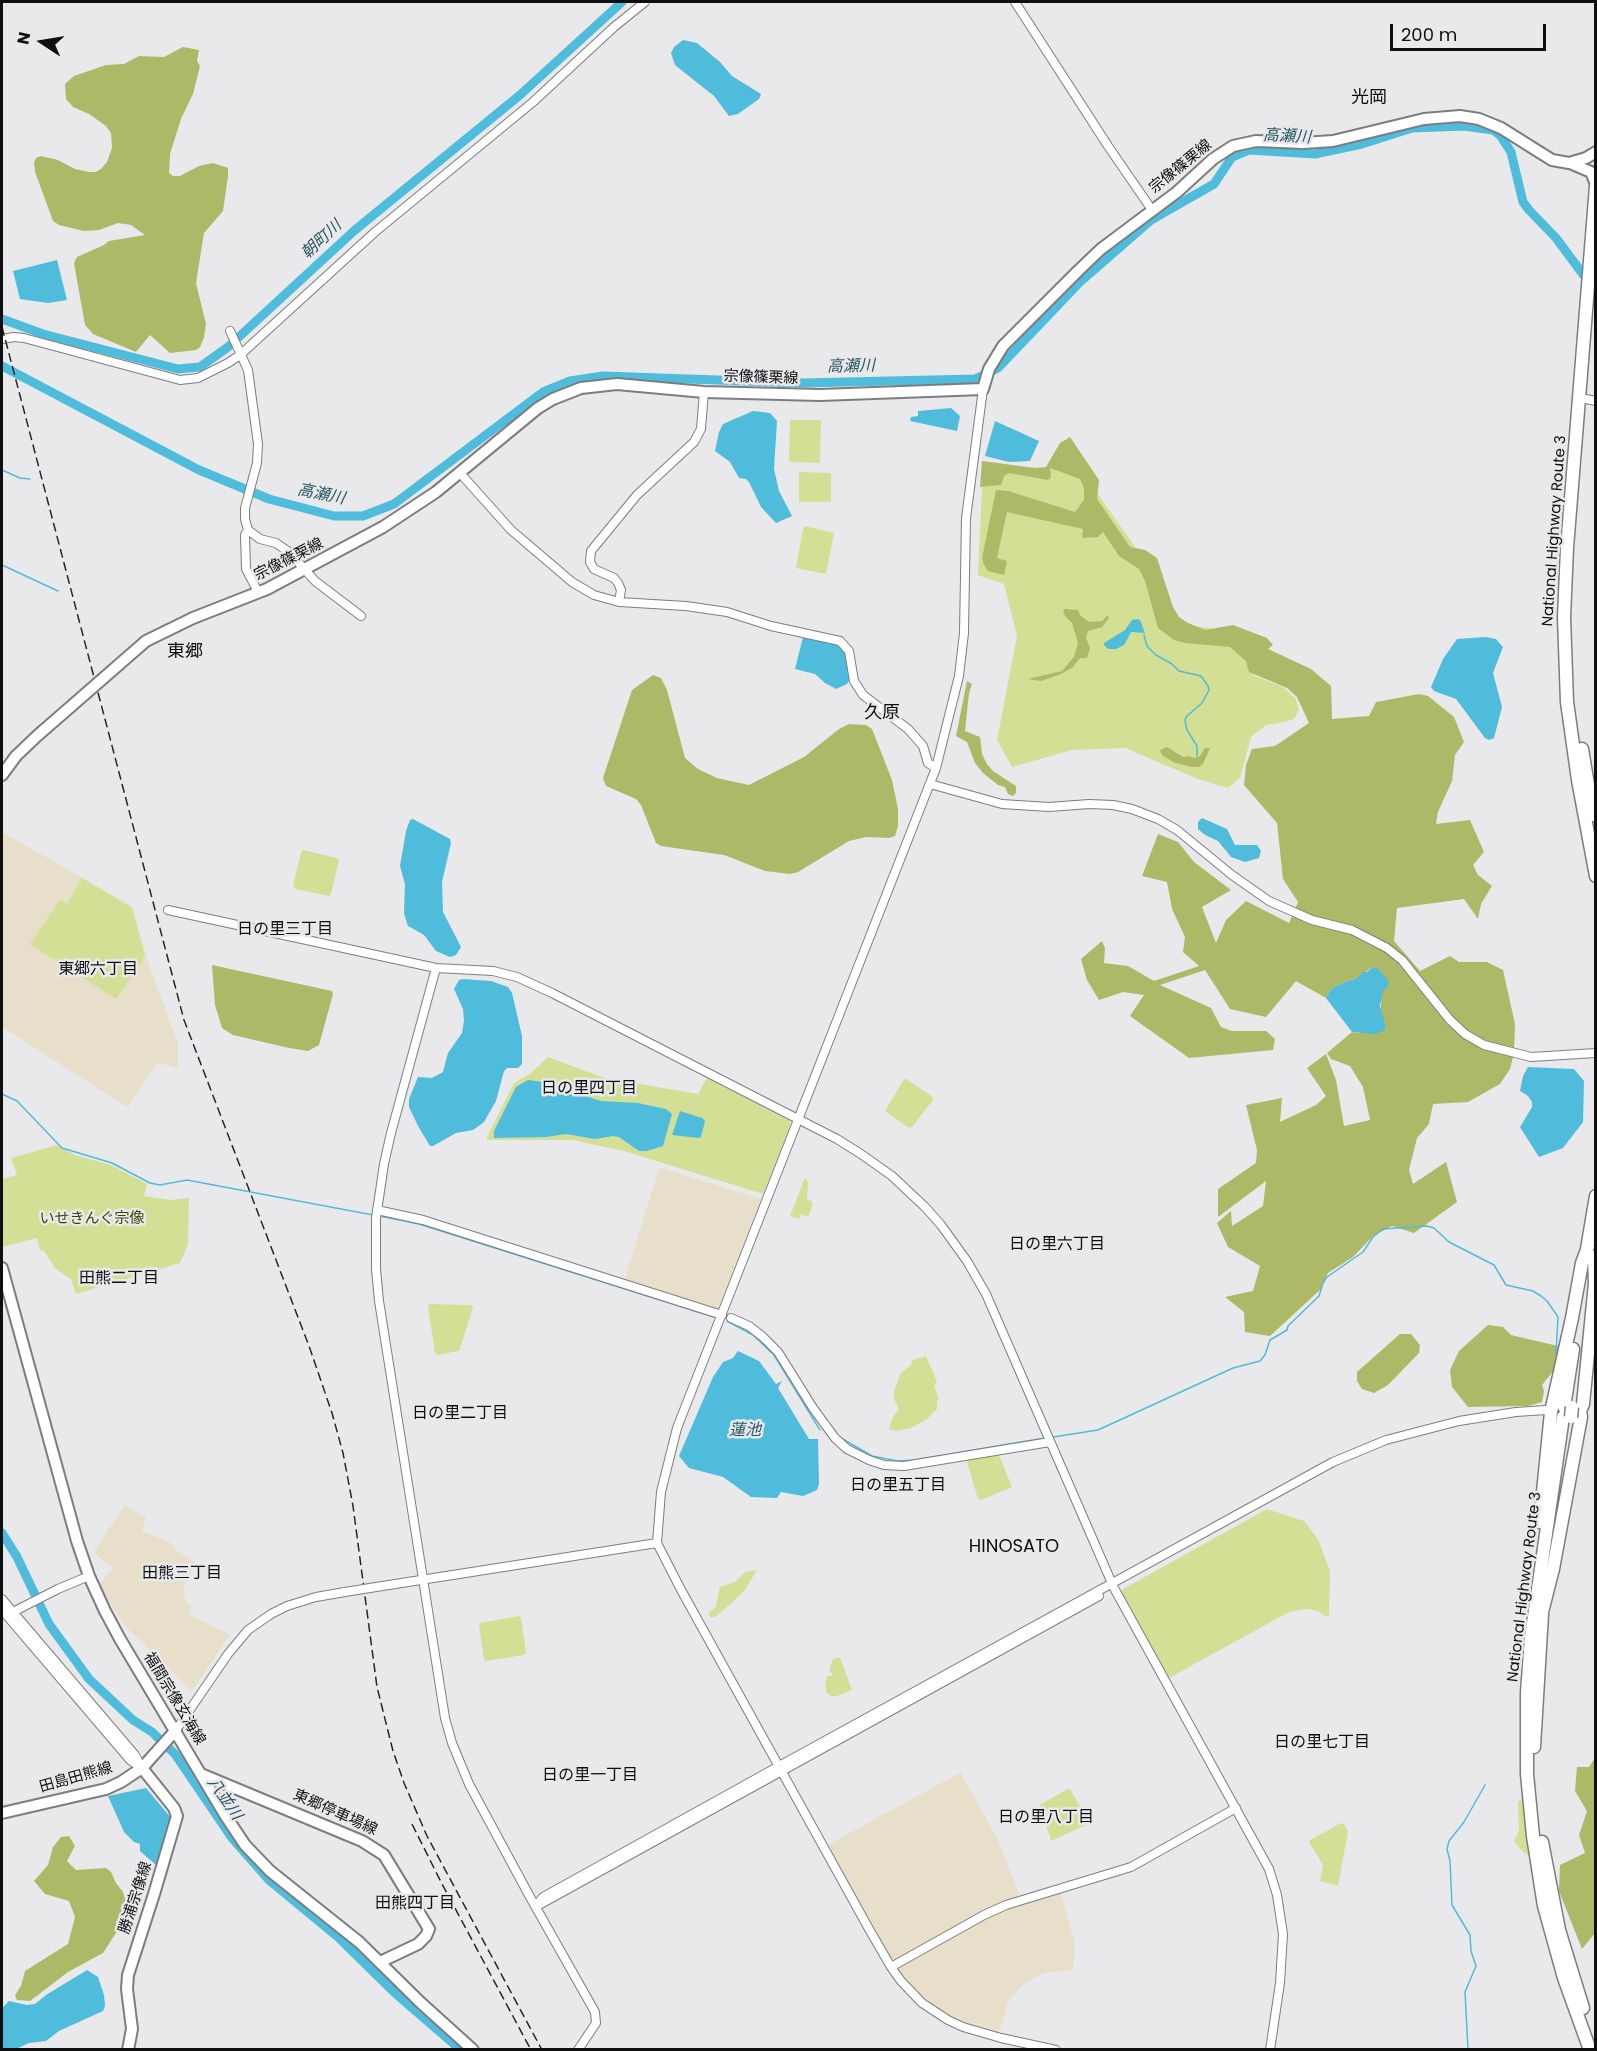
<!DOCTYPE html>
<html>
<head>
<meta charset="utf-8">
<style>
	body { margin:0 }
	#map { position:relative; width:1597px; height:2051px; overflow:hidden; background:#e9e9eb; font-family:Poppins,sans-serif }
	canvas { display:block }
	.frame { position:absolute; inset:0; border:3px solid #0f0f10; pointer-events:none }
	.north { position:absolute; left:12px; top:12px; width:60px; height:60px; -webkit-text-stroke:4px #e9e9eb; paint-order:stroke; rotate:282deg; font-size:16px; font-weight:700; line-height:24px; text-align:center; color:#0f0f10 }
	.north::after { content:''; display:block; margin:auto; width:21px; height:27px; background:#0f0f10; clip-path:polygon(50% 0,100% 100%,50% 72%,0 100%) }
	.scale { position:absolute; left:1390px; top:24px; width:156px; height:27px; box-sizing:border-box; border:3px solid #0f0f10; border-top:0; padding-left:8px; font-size:18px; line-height:21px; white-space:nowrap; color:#0f0f10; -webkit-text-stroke:4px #e9e9eb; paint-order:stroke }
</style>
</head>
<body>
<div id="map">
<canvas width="1597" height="2051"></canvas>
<div class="frame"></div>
<div class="north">N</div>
<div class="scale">200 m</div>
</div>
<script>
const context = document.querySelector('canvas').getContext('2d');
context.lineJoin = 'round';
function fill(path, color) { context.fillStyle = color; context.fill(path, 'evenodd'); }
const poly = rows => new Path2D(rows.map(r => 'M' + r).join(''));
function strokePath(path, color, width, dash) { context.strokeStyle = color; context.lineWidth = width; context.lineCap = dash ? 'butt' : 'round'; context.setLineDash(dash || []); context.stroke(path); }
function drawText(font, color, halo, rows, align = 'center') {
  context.font = font + ' Poppins,"Noto Sans JP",sans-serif'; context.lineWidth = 5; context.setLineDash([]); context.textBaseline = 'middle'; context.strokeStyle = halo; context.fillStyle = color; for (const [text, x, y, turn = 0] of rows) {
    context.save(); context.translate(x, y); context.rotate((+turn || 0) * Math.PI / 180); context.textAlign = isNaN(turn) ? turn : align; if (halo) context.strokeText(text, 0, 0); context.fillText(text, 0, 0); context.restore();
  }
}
fill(poly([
	[2,832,132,906,149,965,178,1043,178,1068,158,1063,127,1107,2,1027],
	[662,1168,761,1199,718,1309,626,1280,625,1278,659,1169],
	[125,1505,146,1518,142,1531,175,1545,173,1548,195,1562,183,1587,187,1603,192,1607,188,1614,230,1635,192,1691,124,1625,106,1597,100,1583,114,1568,101,1559,94,1551],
	[959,1773,961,1773,998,1840,1020,1896,1019,1898,893,1963,828,1845],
	[1059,1893,1061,1894,1075,1945,1073,1970,1044,1973,1023,1984,1008,2002,999,2033,972,2026,939,2010,912,1987,897,1968,1001,1911]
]), '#e7dfca');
fill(poly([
	[790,420,821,420,820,463,789,462],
	[1067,451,1148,565,1179,624,1238,632,1261,671,1252,675,1283,687,1296,699,1299,710,1294,719,1280,723,1266,725,1251,737,1240,778,1228,788,1198,779,1125,748,1072,750,1012,767,997,740,1017,636,1004,584,978,575,983,464,1045,472],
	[799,472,831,473,831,502,799,502],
	[806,526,834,533,826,574,796,568,803,529],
	[303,850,337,858,339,860,331,894,329,896,295,889,293,886,301,852],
	[82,878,132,908,145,957,116,999,30,944,60,900,67,904],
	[548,1057,605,1078,698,1094,707,1078,790,1121,790,1127,763,1194,624,1151,572,1140,487,1140,487,1137,514,1083,531,1073],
	[904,1079,906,1079,933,1097,933,1100,912,1127,909,1128,885,1111],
	[57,1145,75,1155,111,1165,147,1184,144,1196,171,1200,189,1198,188,1244,180,1263,76,1294,71,1279,56,1269,43,1250,40,1251,37,1238,2,1247,2,1179,17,1175,11,1158],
	[805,1178,808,1182,807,1200,812,1201,812,1207,808,1217,801,1214,799,1219,790,1216],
	[429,1304,471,1305,473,1307,460,1349,458,1351,437,1355,435,1353,428,1307],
	[926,1356,937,1382,934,1386,939,1399,937,1401,937,1409,927,1419,911,1428,897,1431,889,1429,894,1415,899,1409,894,1399,894,1392,900,1374,911,1365,912,1360],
	[997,1455,999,1455,1012,1487,981,1500,978,1499,967,1462,968,1460],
	[1267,1509,1304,1521,1318,1539,1330,1571,1329,1615,1327,1617,1317,1611,1307,1609,1289,1612,1169,1678,1122,1593,1123,1589],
	[757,1570,745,1590,735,1600,715,1617,710,1617,709,1613,716,1606,720,1587,735,1582,745,1572],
	[519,1616,521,1618,526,1652,524,1655,486,1661,484,1660,479,1625,480,1623],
	[837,1657,840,1658,852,1690,837,1696,831,1696,827,1693,825,1686,827,1676,832,1676,832,1673,829,1672,831,1664,833,1659],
	[1068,1789,1070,1789,1089,1822,1088,1824,1053,1840,1051,1840,1039,1805],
	[1524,1797,1531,1857,1523,1852,1514,1841,1519,1831,1518,1802],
	[1341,1823,1344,1824,1348,1831,1338,1886,1320,1881,1323,1865,1309,1842,1310,1840]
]), '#d3df95');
fill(poly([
	[183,47,199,50,197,61,200,66,193,94,181,119,170,154,169,173,173,176,180,176,199,166,213,163,228,168,228,176,223,211,204,233,196,283,206,324,204,338,200,347,196,350,170,353,150,335,136,352,93,334,85,325,74,263,77,257,104,245,109,241,145,235,131,225,118,223,99,230,84,231,59,225,53,221,35,172,34,163,36,158,41,156,58,160,75,169,89,172,96,172,102,168,107,162,112,148,111,133,106,126,89,114,73,107,66,99,65,84,74,76,106,65,124,64,139,56,164,57],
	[1070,437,1099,480,1097,499,1130,547,1145,550,1157,558,1173,607,1179,617,1188,623,1205,630,1233,625,1267,638,1273,645,1268,649,1311,669,1331,686,1332,719,1369,716,1376,702,1419,694,1428,696,1454,717,1464,742,1455,755,1452,781,1438,812,1436,824,1470,820,1484,852,1473,865,1478,875,1492,886,1481,904,1478,919,1464,899,1397,908,1394,941,1420,971,1450,956,1459,962,1487,962,1503,970,1515,1024,1514,1053,1510,1069,1500,1084,1468,1102,1433,1104,1429,1124,1417,1138,1409,1170,1413,1184,1446,1162,1457,1202,1414,1233,1392,1226,1373,1236,1353,1257,1328,1273,1321,1289,1270,1336,1245,1332,1244,1312,1225,1297,1253,1291,1260,1266,1228,1247,1217,1223,1231,1211,1232,1226,1263,1206,1266,1181,1218,1217,1218,1189,1256,1163,1257,1150,1246,1105,1282,1098,1280,1122,1316,1105,1326,1096,1307,1068,1326,1054,1336,1080,1344,1126,1370,1120,1363,1087,1350,1066,1331,1059,1327,1053,1352,1032,1359,1033,1374,1021,1381,1008,1382,975,1373,967,1357,978,1338,985,1331,989,1326,998,1296,981,1266,1017,1230,1009,1205,970,1160,985,1211,1008,1221,1027,1232,1031,1266,1031,1275,1039,1273,1050,1189,1058,1130,1016,1144,995,1123,992,1099,1000,1087,980,1081,959,1102,941,1105,948,1104,963,1128,966,1154,981,1199,966,1183,952,1185,937,1172,909,1167,882,1142,876,1158,834,1178,842,1194,862,1231,890,1202,907,1216,943,1226,920,1246,901,1289,923,1298,902,1283,879,1277,823,1244,785,1246,765,1252,749,1275,746,1309,723,1297,697,1287,688,1249,672,1246,661,1230,647,1185,643,1174,640,1158,628,1145,581,1139,569,1119,556,1103,532,1098,537,1082,538,1083,529,1007,512,997,558,1007,561,1004,575,988,571,984,565,982,558,996,490,1008,491,1075,512,1084,500,1084,488,1080,479,1050,468,1051,477,1048,480,1009,473,1004,476,1001,485,980,487,982,461,1035,468,1046,467,1060,443],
	[1065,609,1078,610,1080,615,1089,622,1102,621,1108,615,1109,618,1102,627,1088,631,1086,638,1090,648,1087,658,1080,658,1072,668,1061,674,1041,681,1028,679,1062,671,1074,657,1078,643,1072,623,1065,616,1063,610],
	[653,675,661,678,667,690,685,758,698,769,717,778,749,785,804,757,839,729,849,724,866,725,872,729,892,780,898,809,898,826,895,836,889,838,866,837,849,841,798,872,790,874,765,871,724,855,661,846,656,843,641,805,636,799,606,786,603,778,632,690],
	[967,681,972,684,969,693,965,731,980,737,982,754,987,764,993,771,1016,786,1016,793,1013,796,1008,794,1005,787,998,785,983,773,975,763,967,742,956,736],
	[1167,747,1183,757,1190,756,1194,758,1200,756,1205,748,1210,748,1203,764,1199,767,1193,767,1175,763,1162,755,1160,750],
	[212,965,332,991,333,994,319,1045,308,1051,289,1048,233,1035,222,1028,215,1005],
	[1488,1325,1503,1327,1511,1335,1558,1346,1558,1365,1542,1385,1544,1391,1542,1402,1528,1406,1468,1407,1452,1387,1450,1370,1459,1351],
	[1400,1334,1411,1334,1420,1345,1419,1353,1388,1385,1374,1393,1362,1389,1357,1381,1357,1372],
	[1595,1758,1595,1933,1582,1949,1559,1891,1560,1865,1585,1853,1579,1835,1587,1811,1575,1791,1577,1767,1589,1767],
	[69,1836,75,1846,67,1861,76,1870,106,1868,111,1872,116,1883,123,1892,126,1903,122,1917,116,1933,103,1953,68,1972,30,2001,17,2000,15,1995,21,1986,25,1971,68,1944,75,1917,69,1901,45,1894,34,1881,48,1865,53,1847,61,1837]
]), '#adb967');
fill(poly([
	[683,40,697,43,720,62,732,76,761,94,759,99,738,114,729,116,714,96,675,65,671,53,674,47],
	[57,260,67,300,48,303,20,299,13,271],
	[951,408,960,416,957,431,910,421,911,417,918,416,918,411],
	[753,411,770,413,777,421,774,469,779,491,792,516,776,523,761,507,749,482,746,479,739,478,730,462,715,451,719,432,723,424],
	[995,421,1039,441,1030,461,1009,462,985,456],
	[1137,619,1140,620,1145,633,1131,632,1124,645,1116,649,1108,649,1104,645,1104,643,1125,630,1132,620],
	[803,637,836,643,846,650,850,679,847,684,836,689,825,683,815,674,795,669],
	[1486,637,1496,639,1503,647,1493,673,1502,707,1494,738,1489,740,1485,738,1456,699,1434,691,1431,687,1443,659,1457,639],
	[1202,818,1227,829,1235,845,1257,845,1261,851,1259,858,1245,862,1231,857,1218,841,1205,835,1198,829,1198,822],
	[413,819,450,839,451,843,442,882,443,912,461,947,456,955,450,957,436,951,424,935,408,926,406,920,404,913,405,884,400,866,406,831,410,820],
	[1373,967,1378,969,1389,981,1387,988,1383,991,1380,1006,1386,1027,1383,1031,1375,1034,1352,1032,1326,998,1331,989,1338,985,1357,978,1363,972,1367,972],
	[463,979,491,981,508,987,512,993,522,1036,522,1064,518,1068,507,1068,504,1071,496,1101,484,1122,473,1130,456,1133,433,1146,430,1146,418,1126,409,1107,409,1099,418,1077,432,1078,443,1072,448,1053,462,1033,464,1021,463,1009,454,989,459,980],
	[1528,1067,1574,1069,1584,1081,1583,1122,1563,1148,1539,1157,1520,1127,1532,1107,1532,1102,1528,1096,1520,1091,1523,1076],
	[528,1080,543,1082,601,1101,638,1103,666,1109,672,1114,663,1146,647,1151,639,1151,619,1137,613,1136,595,1139,566,1134,546,1137,494,1138,494,1131,516,1087],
	[680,1111,702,1118,705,1121,701,1137,699,1138,672,1135],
	[738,1351,759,1361,776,1384,782,1381,778,1388,809,1439,818,1439,819,1484,817,1490,803,1496,781,1492,777,1498,751,1497,723,1477,689,1468,679,1456,713,1377,723,1362,733,1358],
	[146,1788,172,1819,157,1866,140,1851,140,1844,134,1842,124,1832,108,1796],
	[87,1970,98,1977,104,1995,105,2006,103,2011,59,2031,46,2041,29,2043,16,2049,2,2049,2,2008,9,2001,27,2005,35,2004,46,1995]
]), '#4fbcdb');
strokePath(poly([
	[2,470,20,478,30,479],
	[2,565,58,591],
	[1144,635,1147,646,1156,655,1172,664,1179,671,1201,676,1208,686,1209,690,1202,703,1186,717,1185,721,1187,730,1197,746,1197,756],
	[2,1094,17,1101,62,1148,112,1163,150,1183,160,1185,187,1180,373,1215],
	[380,1216,419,1224,714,1317],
	[727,1321,753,1335,774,1355,820,1430],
	[1593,1365,1596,1373],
	[1053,1437,1098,1430,1233,1368,1260,1361,1265,1355,1270,1340,1287,1330,1288,1326,1319,1296,1323,1283,1327,1277,1363,1252,1373,1237,1383,1229,1427,1226,1434,1228,1449,1242,1494,1265,1506,1285,1533,1291,1541,1296,1547,1301,1558,1317,1556,1353,1558,1357],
	[841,1438,872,1456,898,1461,914,1460,1045,1438],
	[1468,2050,1465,1992,1476,1966,1471,1951,1470,1935,1452,1905,1450,1861,1447,1849,1449,1841,1464,1822,1485,1785]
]), '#4fbcdb', 1.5);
strokePath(poly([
	[2,319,43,334,178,369,200,367,228,347,355,230,520,95,622,2],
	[2,366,199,470,269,499,334,516,363,516,394,504,543,392,570,381,603,376,803,383,975,379,998,368,1081,281,1151,220,1214,184,1232,157,1249,150,1315,154,1362,144,1412,128,1464,126,1493,130,1500,135,1511,152,1523,202,1529,210,1556,238,1588,281,1596,288],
	[2,1533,17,1557,49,1624,89,1679,133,1720,152,1732,175,1754,232,1838,269,1880,338,1937,395,1993,461,2050]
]), '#4fbcdb', 9);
const minor = poly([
	[1015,2,1108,146,1152,210],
	[230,331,248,370,258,444,257,463,245,508,245,519,248,530,260,539,276,543,289,552,315,581,361,616],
	[2,339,14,337,24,338,180,380,198,378,228,363,240,355,375,232,533,102,614,27,645,2],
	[983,389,966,518,964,633,959,676,936,768,677,1428,661,1492,657,1543,680,1588,869,1929,891,1967,901,1981,922,2003,948,2020,963,2027,1001,2038,1056,2050],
	[1586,399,1596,401],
	[460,473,511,530,572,582,594,595,619,602,686,606,727,612,771,626,840,641,849,651,854,681,863,695,908,729,923,746,928,763,936,768],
	[248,530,245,535,246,569,256,588],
	[619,602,621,590,618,583,614,578,594,569,590,562,591,551,637,495,694,442,701,429,704,392],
	[930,784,1002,804,1049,807,1089,804,1113,805,1132,809,1158,819,1177,830,1232,875,1269,901,1312,920,1352,930,1387,948,1402,960,1450,1020,1465,1034,1484,1045,1531,1057,1596,1053],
	[168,910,436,968,493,971,517,977,552,993,837,1139,861,1154,892,1176,925,1207,941,1225,967,1261,986,1294,1114,1588,1269,1869,1277,1895,1283,1934,1280,1983,1270,2050],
	[436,968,391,1133,384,1164,376,1218,376,1269,379,1301,445,1718,452,1743,469,1784,530,1897,595,2012,596,2023,578,2050],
	[377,1210,423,1220,722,1315],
	[731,1318,749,1326,763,1337,778,1352,813,1408,835,1438,847,1449,869,1460,884,1465,904,1466,1050,1442],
	[376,1587,657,1543],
	[2,1599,135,1755,142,1768],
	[2,1610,130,1760,140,1767],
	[9,1614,58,1589,89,1576],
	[176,1730,228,1654,248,1630,271,1614,287,1606,316,1597,345,1592],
	[536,1906,543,1897,779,1766,1333,1462,1386,1440,1459,1421,1516,1412,1546,1410,1551,1412],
	[537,1906,1099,1596],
	[891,1967,984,1915,1006,1905,1131,1867,1236,1808]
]);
const major = poly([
	[1570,163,1591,172,1596,184],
	[193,618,267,589,383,527,436,492,538,408,553,399,581,388,617,384,704,392,820,395,983,389,989,369,1003,346,1079,270,1101,249,1177,192,1213,159,1233,146,1256,141,1303,143,1333,141,1424,119,1460,116,1479,119,1501,128,1552,160,1569,163,1586,158,1596,152],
	[2,775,16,756],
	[2,1268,77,1541,89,1576,105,1611,120,1639,225,1815,245,1845,270,1871,359,1942,421,2003,473,2050],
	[201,1774,362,1841,384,1855,429,1929,426,1936,418,1944,380,1962],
	[2,1813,106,1789,121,1782,142,1768,176,1730],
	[128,2050,132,2029,127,1989,128,1975,154,1894,177,1816,174,1808,142,1768]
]);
const highway = poly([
	[1596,186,1567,548,1564,617,1567,702,1578,780,1596,876],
	[1582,749,1593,815],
	[1586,1255,1596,1196],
	[1564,1407,1573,1349],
	[1563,1417,1531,1637,1527,1693,1527,1774,1533,1836,1544,1906,1564,1978,1590,2050],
	[1540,1522,1551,1412,1572,1318,1582,1263,1588,1247],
	[1542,1612,1553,1569,1581,1417,1580,1411,1583,1404,1595,1283,1594,1257],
	[1534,1747,1542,1614],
	[1542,1842,1559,1930,1583,2008]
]);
strokePath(minor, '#7d7d7f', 10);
strokePath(major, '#7d7d7f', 14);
strokePath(highway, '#7d7d7f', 15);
strokePath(minor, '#fff', 8);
strokePath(major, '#fff', 10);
strokePath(highway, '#fff', 12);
strokePath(poly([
	[2,327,184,1020,309,1346,332,1413,343,1453,353,1506,377,1687,393,1751,404,1783,427,1836,542,2050],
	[412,1824,441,1882,531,2050]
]), '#272728', 1.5, [9, 4.5]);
const minorBridge = poly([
	[345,1592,376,1587]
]);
const majorBridge = poly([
	[16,756,37,736,146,641,193,618]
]);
const highwayBridge = poly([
	[1571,1417,1572,1407]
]);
strokePath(minorBridge, '#7d7d7f', 10, []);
strokePath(majorBridge, '#7d7d7f', 14, []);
strokePath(highwayBridge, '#7d7d7f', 15, []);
strokePath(minorBridge, '#fff', 8);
strokePath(majorBridge, '#fff', 10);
strokePath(highwayBridge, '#fff', 12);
drawText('15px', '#0f0f10', '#e9e9eb', [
	["宗像篠栗線",1181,167,-39],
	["宗像篠栗線",761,378,2],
	["National Highway Route 3",1555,531,-86],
	["宗像篠栗線",289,560,-27],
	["National Highway Route 3",1525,1587,-83],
	["福間宗像玄海線",174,1699,59],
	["田島田熊線",76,1778,-16],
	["東郷停車場線",335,1813,24],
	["勝浦宗像線",136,1898,-72]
]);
drawText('15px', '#3e4503', '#e9e9eb', [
	["いせきんぐ宗像",92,1219]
]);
drawText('italic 16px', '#285663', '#e9e9eb', [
	["高瀬川",1287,137,3],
	["朝町川",322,240,-43],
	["高瀬川",851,367,-1],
	["高瀬川",321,495,11],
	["蓮池",745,1431],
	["八並川",224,1799,55]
]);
drawText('16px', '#0f0f10', '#e9e9eb', [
	["日の里三丁目",285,930],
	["東郷六丁目",98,970],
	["日の里四丁目",589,1089],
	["日の里六丁目",1057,1245],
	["田熊二丁目",119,1279],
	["日の里二丁目",460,1414],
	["日の里五丁目",898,1486],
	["田熊三丁目",182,1574],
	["日の里七丁目",1322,1743],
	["日の里一丁目",590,1776],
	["日の里八丁目",1046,1818],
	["田熊四丁目",415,1904]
]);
drawText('18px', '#0f0f10', '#e9e9eb', [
	["光岡",1369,98],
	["東郷",185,652],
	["久原",882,713],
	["HINOSATO",1014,1547]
]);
</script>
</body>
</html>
